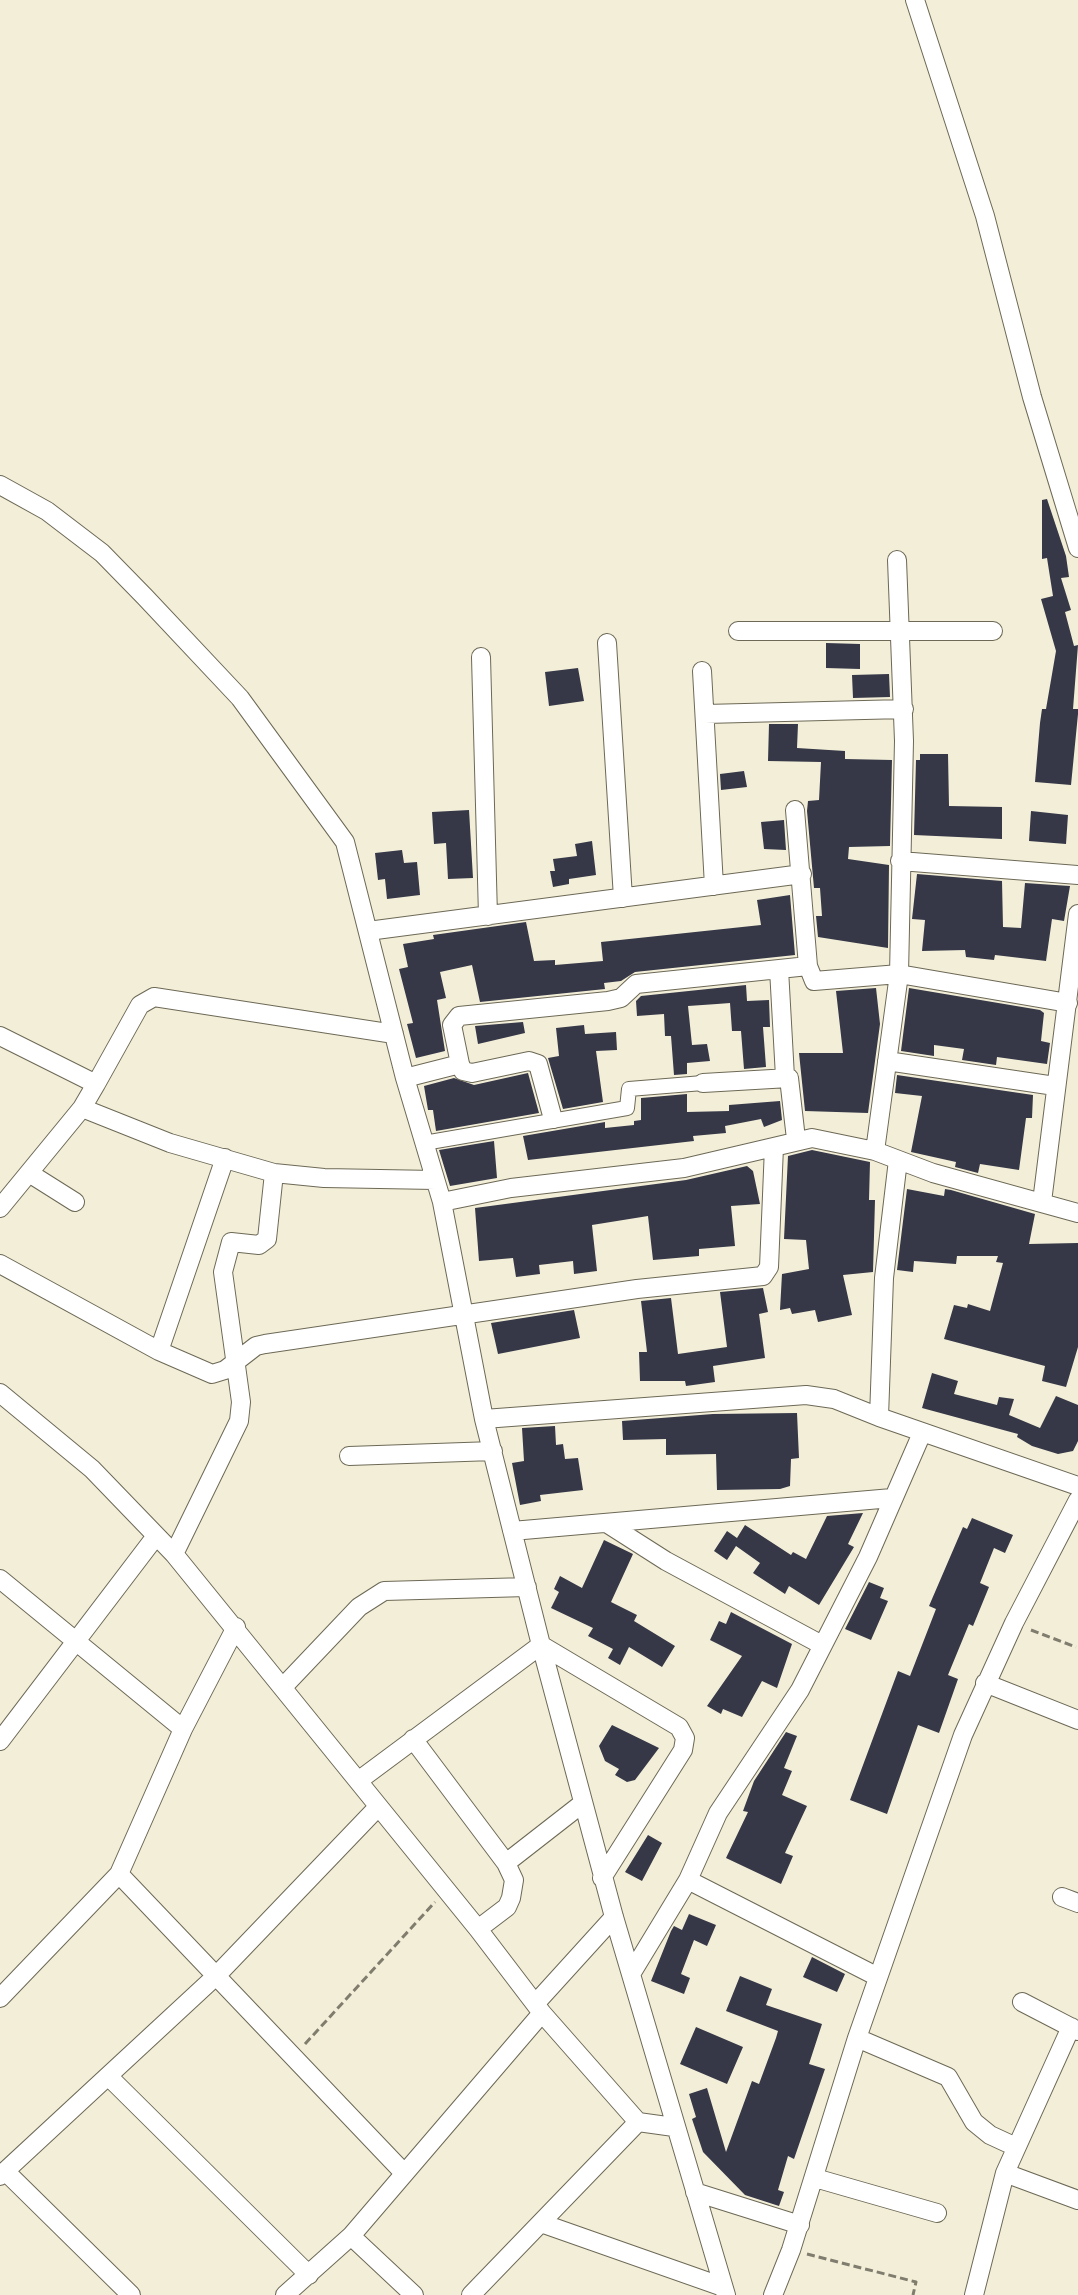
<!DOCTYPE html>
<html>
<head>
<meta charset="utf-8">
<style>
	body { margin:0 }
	canvas { display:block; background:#f2eed8 }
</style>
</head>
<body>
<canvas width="1078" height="2295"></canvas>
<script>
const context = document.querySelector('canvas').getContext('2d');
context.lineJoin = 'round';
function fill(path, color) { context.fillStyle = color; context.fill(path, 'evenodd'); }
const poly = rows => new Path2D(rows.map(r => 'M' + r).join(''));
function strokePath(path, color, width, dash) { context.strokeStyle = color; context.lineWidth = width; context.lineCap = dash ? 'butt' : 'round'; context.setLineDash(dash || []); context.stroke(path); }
fill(poly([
	[1047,499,1066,556,1069,577,1061,578,1071,610,1065,612,1074,646,1078,645,1073,709,1078,709,1078,714,1071,785,1035,782,1040,723,1042,709,1046,709,1056,651,1041,599,1053,596,1047,558,1042,559,1042,500],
	[826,643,860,644,860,669,826,668],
	[578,668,584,701,549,706,545,672],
	[889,674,890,697,853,698,852,675],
	[769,724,798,724,797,748,845,751,845,759,892,760,890,846,849,847,848,859,889,865,888,948,818,937,816,916,822,916,820,888,814,888,807,811,808,801,819,800,821,762,768,761],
	[920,754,948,754,949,806,1002,807,1002,839,914,835,916,760,920,760],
	[744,771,747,787,721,790,720,774],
	[469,810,473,878,448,879,446,843,434,844,432,812],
	[1031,811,1068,815,1066,844,1029,841],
	[784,820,786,850,764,849,761,822],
	[592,841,596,875,569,879,569,884,553,887,550,871,555,871,553,859,577,856,575,844],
	[402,850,404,863,417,862,420,895,387,899,385,879,378,880,375,853],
	[917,874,1002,881,1003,927,1021,928,1025,883,1070,886,1064,921,1052,919,1046,961,995,955,994,960,966,957,965,950,922,951,925,920,912,919],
	[790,895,795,955,635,972,621,981,604,983,605,989,480,1002,472,965,440,972,446,998,437,1000,445,1051,416,1058,407,1024,413,1023,399,969,408,967,403,944,434,939,433,935,526,922,534,961,555,960,555,965,603,961,601,942,761,925,757,900],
	[746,985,747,1001,769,1000,770,1027,763,1027,766,1067,744,1069,741,1031,732,1031,730,1003,717,1004,688,1006,692,1045,707,1044,710,1061,687,1063,687,1074,674,1075,671,1036,665,1036,664,1014,637,1016,636,1001,641,996],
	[876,988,880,1024,868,1113,805,1111,799,1053,843,1053,836,991],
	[909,988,1040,1010,1044,1013,1041,1041,1050,1043,1047,1064,997,1057,996,1065,962,1060,964,1049,934,1045,934,1056,901,1051],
	[523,1022,525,1033,478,1044,475,1026],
	[584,1025,585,1034,616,1032,617,1050,596,1051,603,1102,563,1109,548,1058,559,1056,556,1028],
	[528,1073,539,1113,436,1131,433,1110,428,1110,424,1086,454,1078,474,1085],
	[897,1075,1033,1095,1032,1118,1026,1118,1019,1170,980,1164,978,1173,955,1167,956,1162,911,1152,922,1096,895,1093],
	[687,1094,687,1112,729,1111,729,1105,780,1101,782,1120,764,1127,761,1119,725,1126,726,1133,693,1136,694,1141,528,1160,523,1136,605,1122,605,1128,634,1125,634,1121,641,1120,641,1098],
	[494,1141,497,1178,450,1186,439,1150],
	[812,1150,870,1162,869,1200,875,1200,873,1272,843,1275,852,1315,818,1322,815,1310,792,1314,790,1308,780,1310,782,1274,809,1269,806,1240,784,1239,788,1156],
	[747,1166,753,1171,760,1204,731,1206,735,1246,699,1249,699,1256,653,1260,648,1216,592,1225,597,1271,574,1274,573,1261,539,1265,540,1274,516,1277,513,1258,479,1261,475,1208,686,1180],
	[907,1189,944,1196,945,1189,951,1190,1035,1214,1029,1244,1078,1243,1078,1347,1066,1387,1042,1381,1045,1366,944,1339,954,1305,967,1308,968,1304,990,1311,1003,1263,996,1262,998,1256,957,1256,956,1264,914,1261,913,1272,897,1270],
	[763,1288,768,1312,759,1314,765,1358,713,1366,715,1382,686,1386,685,1381,640,1381,639,1352,647,1352,641,1301,671,1298,678,1354,727,1347,720,1292],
	[574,1310,580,1338,498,1354,491,1323],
	[932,1373,958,1381,954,1394,997,1405,999,1397,1014,1399,1009,1415,1040,1428,1056,1396,1078,1405,1078,1441,1073,1451,1058,1454,1032,1446,1017,1437,1018,1434,922,1408],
	[797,1413,799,1458,791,1459,790,1486,780,1489,717,1490,716,1454,666,1455,666,1439,623,1440,622,1421,713,1414],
	[555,1426,556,1445,563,1444,565,1459,578,1458,583,1490,540,1495,541,1501,520,1505,512,1463,524,1461,522,1428],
	[863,1513,848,1544,854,1547,819,1605,789,1586,785,1594,753,1573,760,1563,736,1546,727,1560,714,1551,727,1531,737,1538,745,1525,791,1555,793,1552,806,1559,827,1516],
	[972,1518,1013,1535,1005,1553,994,1548,980,1583,989,1587,973,1626,969,1624,948,1675,958,1679,939,1733,918,1725,887,1814,850,1800,898,1671,910,1676,936,1609,929,1606,963,1527,967,1529],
	[604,1540,633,1554,611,1602,637,1615,634,1621,675,1646,662,1667,629,1647,620,1665,608,1658,613,1649,588,1636,593,1628,551,1608,559,1592,554,1589,560,1576,582,1588],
	[869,1582,884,1588,880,1598,888,1601,871,1640,845,1629],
	[731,1612,792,1644,777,1688,762,1681,742,1717,723,1709,721,1714,707,1706,742,1656,710,1640,719,1621,726,1624],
	[612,1725,659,1748,635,1780,627,1782,615,1775,619,1769,605,1761,599,1746],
	[786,1732,797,1736,784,1768,792,1771,782,1795,807,1806,785,1853,793,1856,781,1884,726,1858,748,1812,743,1811,754,1781],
	[648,1835,662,1843,642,1881,625,1872],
	[689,1914,716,1925,707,1946,694,1940,681,1974,690,1978,684,1994,651,1981,671,1931,674,1926,682,1930],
	[812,1957,845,1974,837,1992,803,1977],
	[740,1976,772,1989,766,2005,822,2024,809,2064,825,2069,794,2159,788,2156,778,2190,784,2192,779,2206,745,2195,703,2152,692,2119,696,2117,689,2094,707,2088,726,2152,752,2081,759,2084,776,2038,778,2031,726,2011],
	[696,2027,743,2047,727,2084,680,2064]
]), '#363848');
const pedestrian = poly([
	[424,1143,627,1108,629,1089,703,1083]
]);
const minor = poly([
	[915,0,985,216,1032,397,1078,548],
	[0,485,47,511,102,553,145,597,240,698,345,842,405,1078,442,1202,484,1419,541,1645,614,1917,726,2295],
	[738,631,993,631],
	[607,643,623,898],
	[481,657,488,916],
	[702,671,714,886],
	[705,714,904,709],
	[795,810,808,966,814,981,899,974,1068,1003],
	[900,861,1078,875],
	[368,931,802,874],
	[779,969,785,1077],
	[0,1036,96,1084,140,1005,154,997,394,1034],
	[887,1061,1055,1086],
	[460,1064,463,1071,472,1073,529,1061,538,1064,553,1119],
	[405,1078,460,1064,452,1025,459,1016,608,1001,621,998,636,984,808,966],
	[703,1083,789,1078,796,1139],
	[82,1108,170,1143,274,1173,324,1178,435,1180],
	[875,1151,899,974,904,741,897,560],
	[898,1160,884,1278,879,1417,1078,1486],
	[29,1173,75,1202],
	[442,1202,511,1188,684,1168,812,1138,875,1151,933,1173,1078,1213],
	[1042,1202,1078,914],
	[0,1208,82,1108,96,1084],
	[0,1264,159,1351,212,1374,225,1370,256,1346,265,1344,637,1289,763,1276,769,1267,774,1147],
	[159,1351,225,1158],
	[0,1393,92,1469,174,1554,478,1929,542,2013,638,2122],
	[484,1419,806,1395,834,1399,879,1417],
	[349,1456,493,1451],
	[608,1524,666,1561,822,1645],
	[512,1531,892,1498],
	[174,1554,239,1421,241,1402,223,1272,231,1242,259,1245,267,1239,274,1173],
	[0,1579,183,1729],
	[985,1683,1078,1720],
	[283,1687,359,1607,384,1591,527,1587],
	[413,1739,506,1863],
	[0,1741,156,1536],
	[358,1781,541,1645,679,1727,685,1738,683,1750,602,1878],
	[119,1874,404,2173],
	[688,1880,878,1977],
	[1062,1897,1078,1903],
	[478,1929,507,1907,511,1898,514,1880,506,1863,583,1803],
	[631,1974,688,1880,718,1813,800,1690,868,1557,922,1433],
	[0,1998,119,1874,183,1729,236,1627],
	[1022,2002,1078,2031],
	[535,2004,614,1917],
	[857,2038,948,2077,974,2122,990,2135,1016,2147],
	[108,2076,309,2275],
	[5,2171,131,2295],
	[1005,2173,1078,2200],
	[0,2176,217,1975,378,1807],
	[815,2178,937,2213],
	[695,2192,800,2225],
	[541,2223,723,2287],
	[351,2236,414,2295],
	[285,2295,351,2236,542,2013],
	[471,2295,638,2122,674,2127],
	[773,2295,791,2250,857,2038,963,1735,1014,1623,1078,1500],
	[974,2295,1005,2173,1071,2027]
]);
strokePath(pedestrian, '#6d6956', 16);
strokePath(minor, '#6d6956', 20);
strokePath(poly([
	[1031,1630,1076,1647],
	[305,2044,435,1902],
	[807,2254,916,2282,913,2295]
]), '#807d6f', 3, [8, 4]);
strokePath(pedestrian, '#fff', 14);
strokePath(minor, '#fff', 18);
</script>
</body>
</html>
